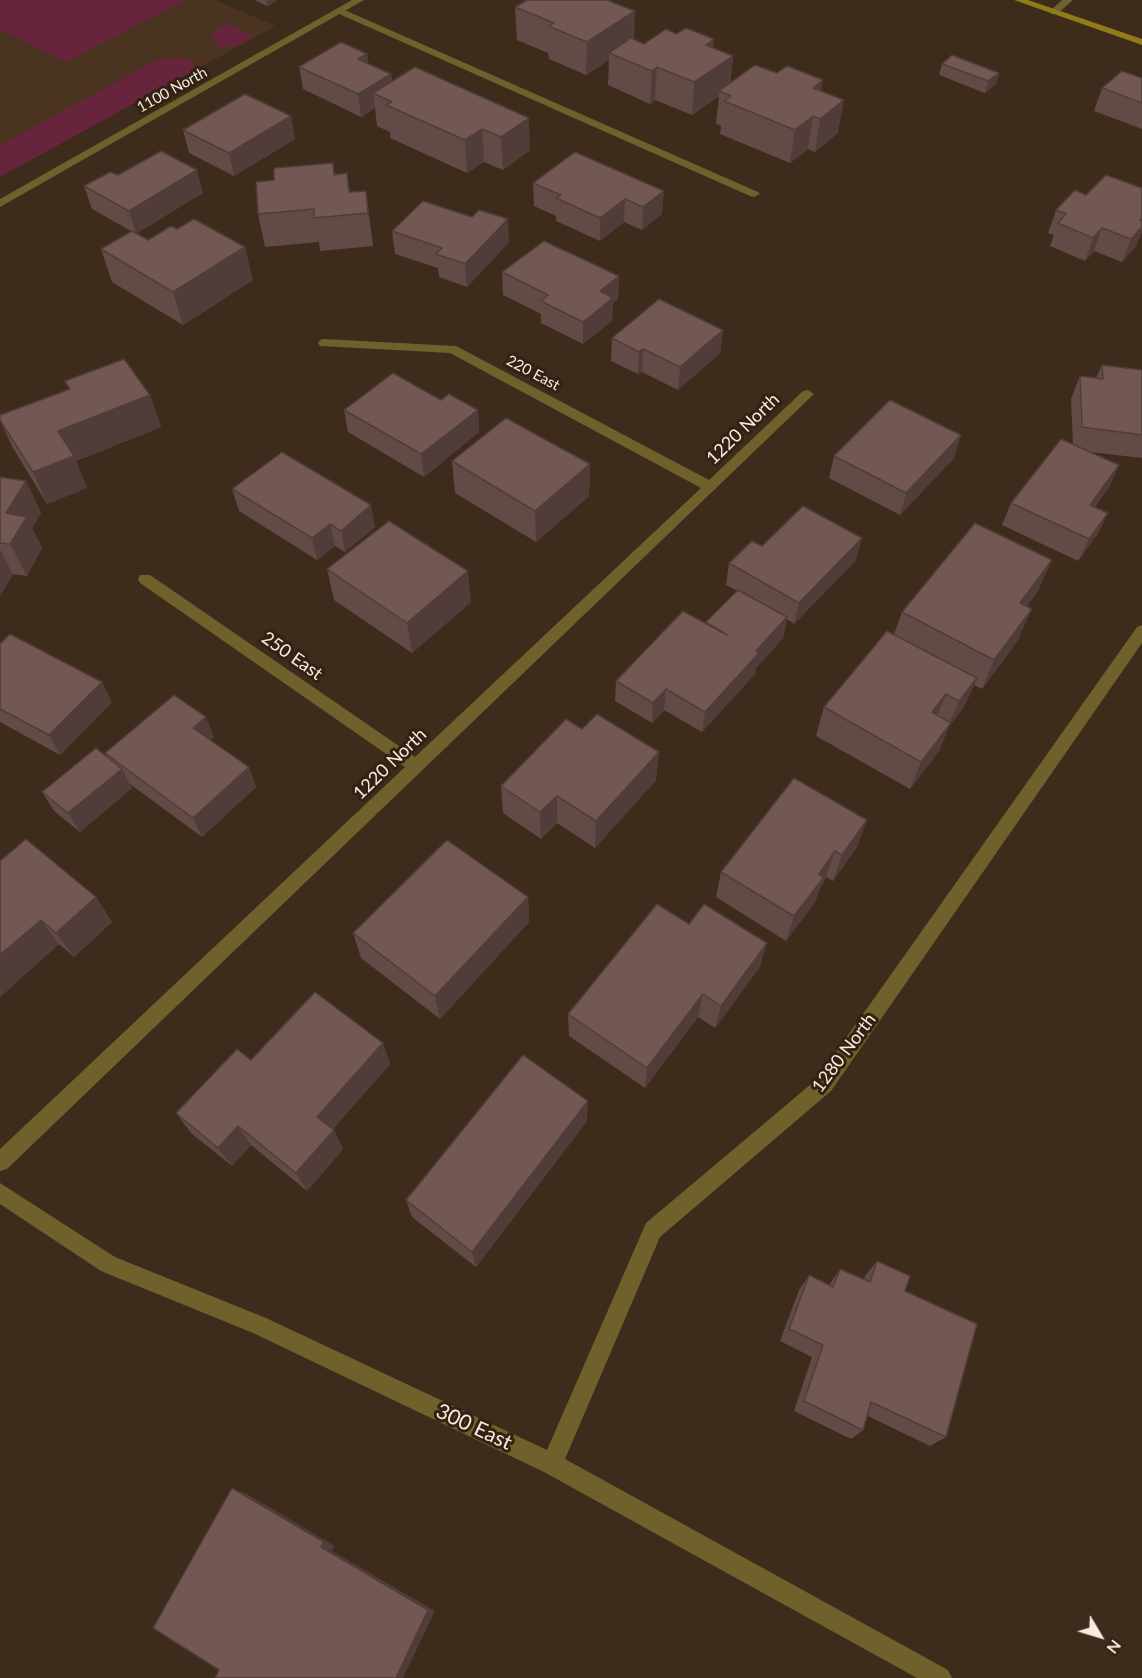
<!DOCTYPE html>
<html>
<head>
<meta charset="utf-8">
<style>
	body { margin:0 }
	#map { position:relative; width:1142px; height:1678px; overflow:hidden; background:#3d2b1c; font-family:Lato,sans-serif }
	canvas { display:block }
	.north { position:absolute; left:1070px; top:1606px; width:60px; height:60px; -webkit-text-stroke:4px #322212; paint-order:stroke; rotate:128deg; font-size:16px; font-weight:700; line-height:24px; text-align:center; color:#f8ece2 }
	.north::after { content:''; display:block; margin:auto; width:21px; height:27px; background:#f8ece2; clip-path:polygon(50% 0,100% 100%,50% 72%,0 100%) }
</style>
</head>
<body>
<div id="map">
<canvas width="1142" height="1678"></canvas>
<div class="north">N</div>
</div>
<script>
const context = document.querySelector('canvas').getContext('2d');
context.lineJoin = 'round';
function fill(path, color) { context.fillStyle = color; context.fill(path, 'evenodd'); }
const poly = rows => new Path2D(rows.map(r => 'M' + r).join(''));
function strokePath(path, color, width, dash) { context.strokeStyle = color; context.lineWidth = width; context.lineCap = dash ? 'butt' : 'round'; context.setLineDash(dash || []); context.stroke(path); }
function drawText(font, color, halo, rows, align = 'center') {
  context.font = font + ' Lato,sans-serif'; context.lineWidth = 6; context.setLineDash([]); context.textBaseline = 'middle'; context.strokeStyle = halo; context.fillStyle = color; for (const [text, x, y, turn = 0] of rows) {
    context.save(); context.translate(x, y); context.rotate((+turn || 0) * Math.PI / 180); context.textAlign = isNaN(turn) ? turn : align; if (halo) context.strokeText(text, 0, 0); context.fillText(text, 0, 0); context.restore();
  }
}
fill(poly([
	[0,0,215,0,276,26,0,176]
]), '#4a341f');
fill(poly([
	[0,0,185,0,66,62,0,29],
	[227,23,252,35,252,38,238,46,231,45,224,49,218,46,213,40,214,33],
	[179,57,199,63,193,66,197,69,0,177,0,145,153,62]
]), '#67243d');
fill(poly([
	[1062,0,1073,0,1057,14,1051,14,1051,10,1062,0],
	[340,8,758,192,760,194,754,197,750,196,337,13,335,11,340,8],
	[324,339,456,346,709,480,803,391,808,390,814,394,7,1169,0,1171,0,1149,405,767,140,583,138,579,140,575,150,575,415,757,701,488,450,353,320,346,318,343,320,340,324,339],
	[1142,625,1142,643,831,1091,660,1237,565,1459,948,1670,952,1678,917,1678,544,1472,253,1333,101,1271,0,1204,0,1183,115,1257,266,1318,547,1450,646,1223,817,1079,1137,627,1142,625]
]), '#6e612b');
fill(poly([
	[352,0,364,0,0,207,0,199,352,0]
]), '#6e612b');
fill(poly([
	[1014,0,1028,0,1142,39,1142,45,1014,0]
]), '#917b18');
fill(poly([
	[254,0,278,0,267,6],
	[515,7,634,39,644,44,713,48,733,56,730,83,821,91,838,133,815,152,808,149,790,163,720,134,721,126,716,124,719,96,692,115,655,100,650,104,608,85,609,60,586,75,549,59,548,53,517,40],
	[367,54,368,64,391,74,392,82,530,150,503,170,484,162,467,173,390,138,390,132,377,126,375,108,361,117,303,89,299,67],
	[942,64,999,73,996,84,985,93,939,75],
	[1142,78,1142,129,1094,111,1102,88],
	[183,130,295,139,234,176,189,153],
	[575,152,662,214,642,230,624,222,600,241,556,221,556,216,534,206,533,183],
	[333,163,335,175,347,173,350,192,366,191,373,246,320,251,319,242,265,247,258,214,274,180],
	[118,175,203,193,136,233,148,240,253,280,183,325,112,282,101,249,131,231,92,209,84,186],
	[1142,188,1142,232,1136,246,1122,262,1094,251,1085,261,1050,246,1054,235,1048,233,1056,210,1086,195],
	[392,231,509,242,467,287,439,277,438,268,395,254],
	[502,272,619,276,618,299,613,303,612,321,583,344,541,323,541,314,503,295],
	[723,330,720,353,678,390,642,372,638,374,611,361,612,338],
	[1102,365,1142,370,1142,458,1090,452,1119,465,1109,487,1095,507,1108,513,1097,535,1078,561,1002,525,1011,503,1073,444,1071,399,1080,376,1096,378],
	[65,381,150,395,161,427,76,461,87,488,47,504,13,448,0,421,0,415,69,389],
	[441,400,478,410,479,432,424,477,348,432,344,410],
	[834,456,954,458,900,515,829,478],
	[452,461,590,464,589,496,536,542,455,493],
	[0,477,26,481,41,513,32,528,42,548,27,576,13,574,0,596],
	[232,489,375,527,345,552,335,546,317,560,239,511],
	[762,546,856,560,794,624,787,619,783,638,756,668,755,674,702,732,664,710,652,723,615,701,616,681,706,624,706,622,737,591,726,585,729,563],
	[327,569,471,602,412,653,334,600],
	[1038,591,1027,606,1018,640,982,689,974,685,964,707,949,726,939,751,910,789,816,736,824,707,894,634,902,612],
	[0,644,112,702,60,755,0,722],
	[582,729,659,752,656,780,595,848,557,823,541,839,503,813,501,786],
	[214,737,210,740,249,767,256,787,202,837,130,784,132,788,80,832,54,811,42,792,107,757,105,753],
	[857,847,833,881,826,877,822,884,815,902,786,941,716,897,721,872],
	[0,861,96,897,112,922,74,957,59,944,0,997],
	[528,897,529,922,440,1019,361,958,353,933],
	[689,924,760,967,715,1028,698,1017,645,1088,569,1036,568,1014],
	[383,1043,390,1064,333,1129,343,1149,307,1191,251,1145,232,1166,191,1133,176,1113,251,1060],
	[587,1121,476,1267,412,1217,406,1200],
	[877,1261,905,1291,946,1437,930,1446,868,1416,863,1430,851,1439,794,1411,812,1357,780,1341,799,1290,809,1275,829,1285,840,1269,864,1279,865,1276]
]), '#624b47');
fill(poly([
	[266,0,278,0,267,6],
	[635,11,634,43,609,53,609,60,586,75,587,42],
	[714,39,711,71,733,56,730,88,719,91,719,96,692,115,694,82,706,45],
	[367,54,370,76,358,59],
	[657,67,655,100,650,104,652,71],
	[999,73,996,84,985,93,988,81],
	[391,74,394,97,373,93,375,108,361,117,358,94],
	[823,80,818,113,813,116,808,149,790,163,795,130,813,88],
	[844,100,838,133,815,152,820,119],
	[291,116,295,139,234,176,229,153],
	[529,118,530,150,503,170,501,137],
	[482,129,484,162,467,173,465,140],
	[197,170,203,193,136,234,129,211],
	[366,191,370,224,373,246,368,213],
	[664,191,662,214,642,230,643,207],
	[625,199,624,222,600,241,600,218],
	[1142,218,1142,232,1136,246,1122,262,1131,239,1140,220],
	[508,219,509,242,467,287,465,264],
	[1102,228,1094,251,1085,261,1093,238],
	[245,247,253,280,183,325,173,292],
	[619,276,618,299,613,303,612,321,583,344,583,322,600,291],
	[723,330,720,353,678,390,680,367],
	[643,349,642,372,638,374,639,352],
	[150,395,161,427,76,461,87,488,47,504,33,472,58,431],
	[478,410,479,432,424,477,421,454],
	[961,435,954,458,900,515,906,493],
	[590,464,589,496,536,542,535,511],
	[1119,465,1109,487,1080,527,1090,505],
	[26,481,41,513,32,528,42,548,27,576,10,544,6,513],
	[371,505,375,527,345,552,341,531],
	[1108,513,1097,535,1078,561,1089,539],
	[330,524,335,546,317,560,312,538],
	[862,538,856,560,794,624,799,603],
	[0,550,13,574,0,596],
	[1052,560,1038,591,1006,633,1020,603],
	[468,571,471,602,412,653,407,623],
	[1032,609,1018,640,982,689,994,660],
	[787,617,783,638,756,668,755,674,702,732,705,712,756,651],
	[977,678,964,707,949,726,939,751,910,789,921,762,948,726,959,701],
	[102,682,112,702,60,755,49,735],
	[666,689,664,710,652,723,653,703],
	[946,694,934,723,932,712],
	[206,717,214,737,201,748,193,728],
	[659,752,656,780,595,848,596,821],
	[249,767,256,787,202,837,193,818],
	[122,769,132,788,80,832,68,813],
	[557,796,557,823,541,839,540,812],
	[867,820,857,847,833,881,842,855],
	[835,851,826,877,822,884,815,902,786,941,794,916,819,874],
	[96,897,112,922,74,957,56,933],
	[528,897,529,922,440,1019,435,996],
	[41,920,59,944,0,997,0,955],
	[767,943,760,967,715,1028,721,1006],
	[703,994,698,1017,645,1088,647,1068],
	[383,1043,390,1064,327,1136,317,1117],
	[588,1101,587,1121,476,1267,472,1252],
	[238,1126,251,1145,232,1166,218,1148],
	[334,1130,343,1149,307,1191,296,1173],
	[232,1488,247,1494,335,1546,332,1551,435,1611,403,1678,396,1678]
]), '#503d39');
const building = poly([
	[527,0,607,0,635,11,587,42,548,26,554,23,515,7,527,0],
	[686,28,714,39,706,45,733,56,694,82,657,67,652,71,609,53,631,38,644,44,666,29,676,34,686,28],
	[341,42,367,54,358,59,391,74,358,94,299,67,341,42],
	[952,55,999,73,988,81,942,64,952,55],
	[755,65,777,73,787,66,823,80,813,88,844,100,820,119,813,116,795,130,724,101,731,96,719,91,755,65],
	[415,67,529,118,501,137,482,129,465,140,386,105,392,102,373,93,415,67],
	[1122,71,1142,78,1142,103,1102,88,1122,71],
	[245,94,291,116,229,153,183,130,245,94],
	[161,151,197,170,129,211,84,186,110,172,118,175,161,151],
	[575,152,664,191,643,207,625,199,600,218,556,198,561,195,533,183,575,152],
	[333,163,334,175,347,173,349,192,366,191,368,213,314,218,314,209,258,214,256,182,274,180,274,168,333,163],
	[1106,175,1142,188,1142,218,1140,220,1142,221,1142,227,1131,239,1102,228,1093,238,1058,223,1066,214,1056,210,1075,190,1086,195,1106,175],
	[423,201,472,217,479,210,508,219,465,264,436,254,442,248,392,231,423,201],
	[194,219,245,247,173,292,101,249,132,231,148,240,171,226,177,229,194,219],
	[544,241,619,276,600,291,613,298,583,322,541,301,548,295,502,272,544,241],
	[659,299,723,330,680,367,643,349,639,352,612,338,659,299],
	[124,359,150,395,58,431,74,456,33,472,0,420,0,415,70,389,65,381,124,359],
	[1102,365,1142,370,1142,435,1082,427,1080,376,1103,379,1102,365],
	[393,373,441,400,449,394,478,410,421,454,344,410,393,373],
	[890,400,961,435,906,493,834,456,890,400],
	[506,418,590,464,535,511,452,461,506,418],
	[1061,439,1119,465,1090,505,1108,513,1089,539,1011,503,1061,439],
	[282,452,371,505,341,531,330,524,312,538,232,489,282,452],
	[0,477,26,481,6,513,27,517,10,544,0,543,0,477],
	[803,506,862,538,799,603,729,563,752,541,762,546,803,506],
	[389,521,468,571,407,623,327,569,389,521],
	[975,523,1052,560,1020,603,1032,609,994,660,902,612,975,523],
	[738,590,787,617,756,651,759,653,705,712,666,689,653,703,616,681,683,611,727,635,706,622,738,590],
	[887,631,977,678,959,701,946,694,932,712,951,723,921,762,824,707,887,631],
	[10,634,102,682,49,735,0,709,0,644,10,634],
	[174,695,206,717,193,728,249,767,193,818,105,753,174,695],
	[597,714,659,752,596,821,557,796,540,812,501,786,566,719,582,729,597,714],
	[96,748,122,769,68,813,42,792,96,748],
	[794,778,867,820,842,855,835,851,819,874,824,877,794,916,721,872,794,778],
	[26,839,96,897,56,933,41,920,0,955,0,861,26,839],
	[447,840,528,897,435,996,353,933,447,840],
	[657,904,689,924,704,904,767,943,721,1006,703,994,647,1068,568,1014,657,904],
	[315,992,383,1043,317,1117,334,1130,296,1173,238,1126,218,1148,176,1113,237,1049,251,1060,315,992],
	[523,1055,588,1101,472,1252,406,1200,523,1055],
	[877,1261,910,1276,905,1291,977,1324,946,1437,871,1402,863,1430,804,1401,823,1345,789,1329,809,1275,833,1287,840,1269,870,1282,877,1261],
	[232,1488,324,1542,321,1547,428,1610,396,1678,215,1678,219,1670,153,1628,232,1488]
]);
fill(building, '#725752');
strokePath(building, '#503d39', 1.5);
drawText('15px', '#f8ece2', '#322212', [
	["1100 North",172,90,-29],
	["220 East",533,373,28]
]);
drawText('18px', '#f8ece2', '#322212', [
	["1220 North",743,429,-44],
	["250 East",292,656,35],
	["1220 North",390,764,-44],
	["1280 North",844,1053,-53]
]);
drawText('21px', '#f8ece2', '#322212', [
	["300 East",474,1427,25]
]);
</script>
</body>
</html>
